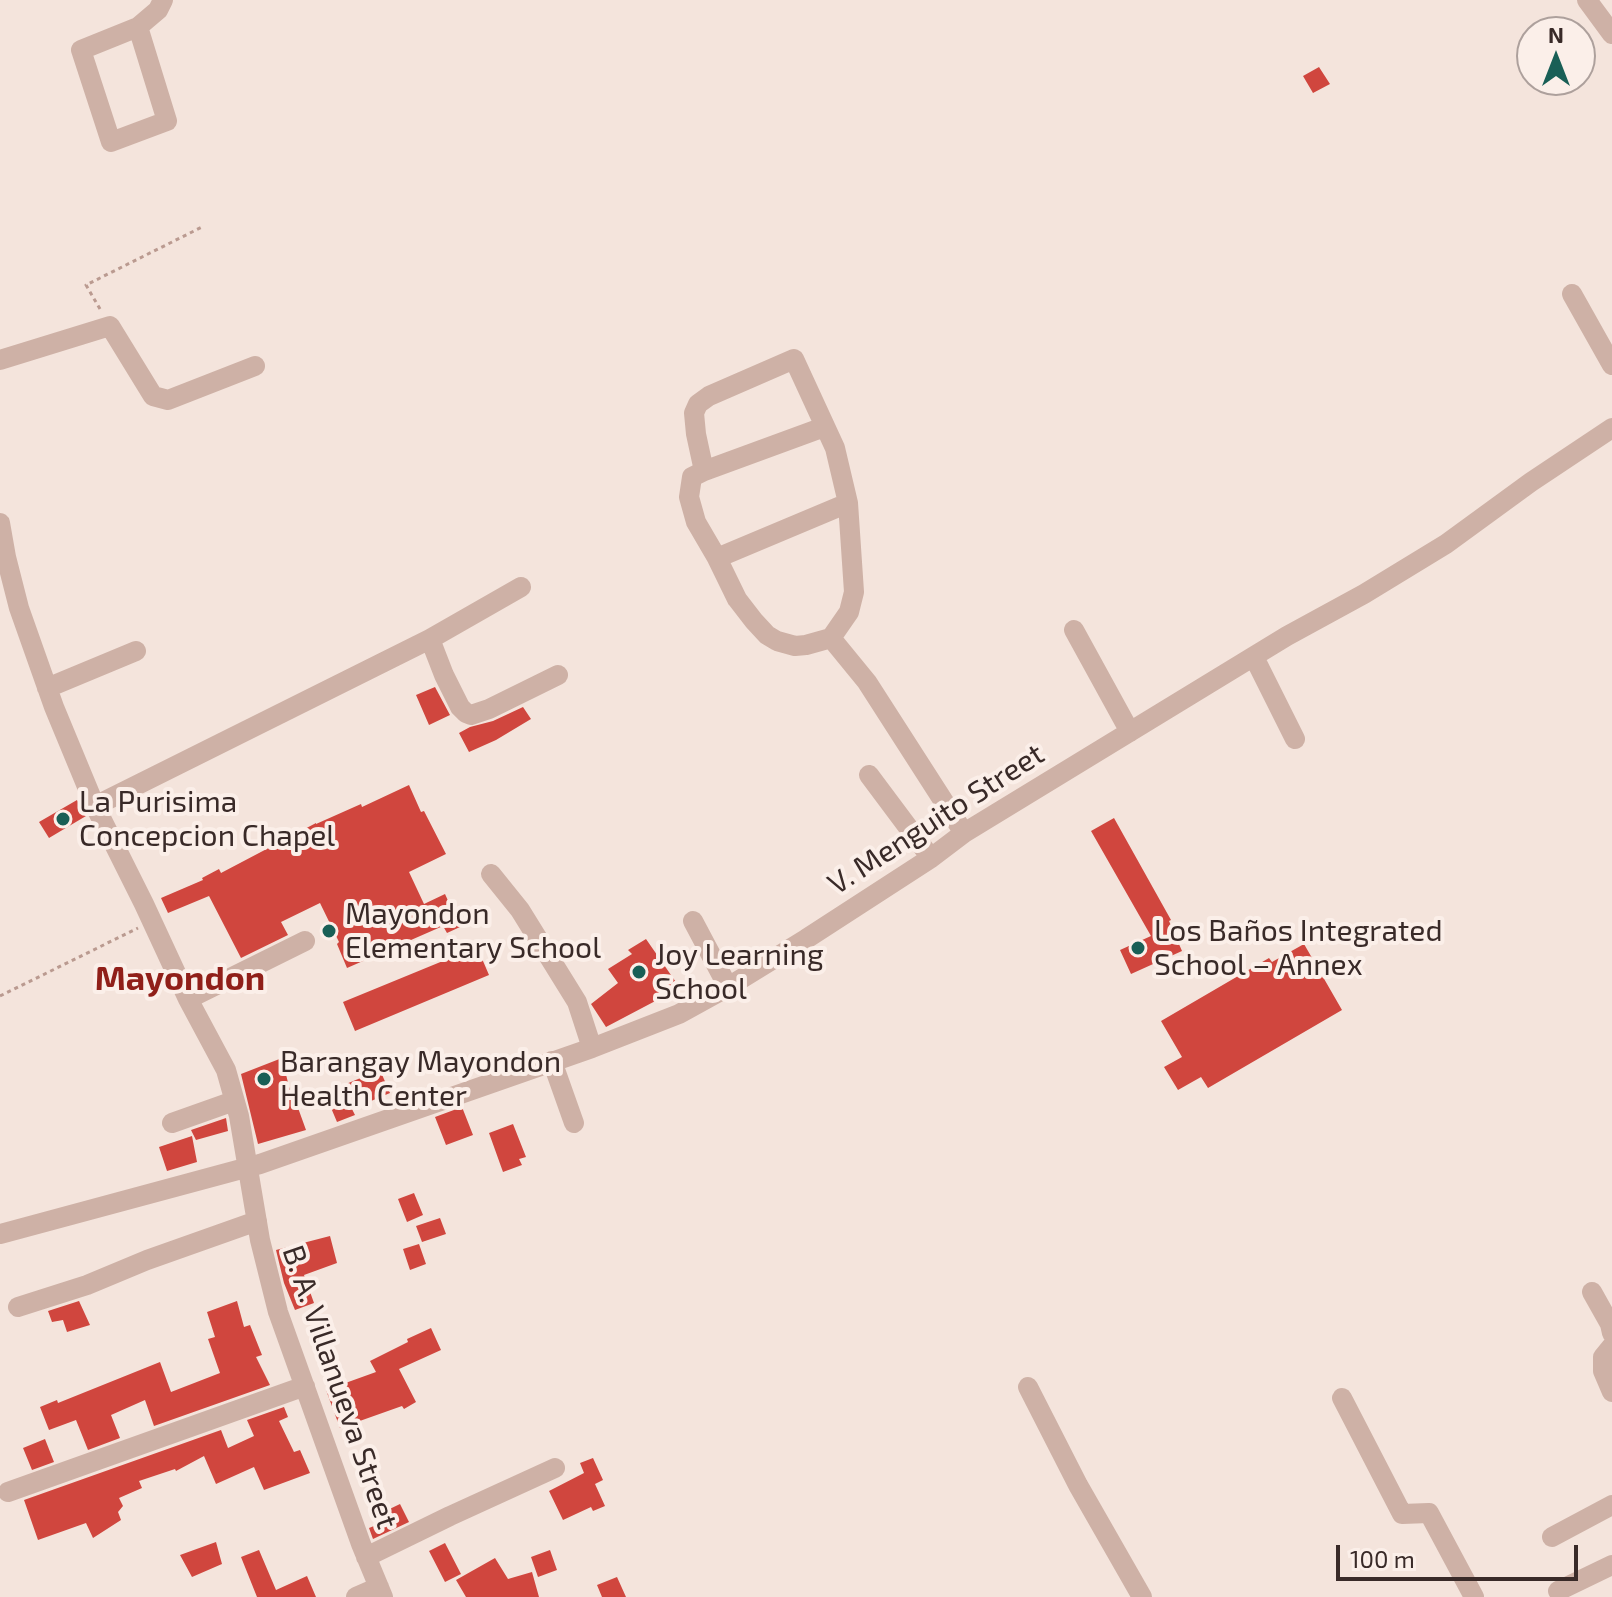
<!DOCTYPE html>
<html>
<head>
<meta charset="utf-8">
<style>
	body { margin:0 }
	#map { position:relative; width:1612px; height:1597px; overflow:hidden; background:#f4e4dc; font-family:"Exo 2",sans-serif }
	canvas { display:block }
	.north { position:absolute; left:1516px; top:16px; width:80px; height:80px; box-sizing:border-box; background:#fbefe9; border:2px solid #ada09c; border-radius:50%; rotate:0deg; font-size:22px; font-weight:700; line-height:32px; text-align:center; color:#392a28 }
	.north::after { content:''; display:block; margin:auto; width:28px; height:36px; background:#195f56; clip-path:polygon(50% 0,100% 100%,50% 72%,0 100%) }
	.scale { position:absolute; left:1336px; top:1545px; width:242px; height:36px; box-sizing:border-box; border:4px solid #392a28; border-top:0; padding-left:10px; font-size:24px; line-height:28px; white-space:nowrap; color:#392a28; -webkit-text-stroke:6px #fbefe9; paint-order:stroke }
</style>
</head>
<body>
<div id="map">
<canvas width="1612" height="1597"></canvas>
<div class="north">N</div>
<div class="scale">100 m</div>
</div>
<script>
const context = document.querySelector('canvas').getContext('2d');
context.lineJoin = 'round';
function fill(path, color) { context.fillStyle = color; context.fill(path, 'evenodd'); }
const poly = rows => new Path2D(rows.map(r => 'M' + r).join(''));
function strokePath(path, color, width, dash) { context.strokeStyle = color; context.lineWidth = width; context.lineCap = dash ? 'butt' : 'round'; context.setLineDash(dash || []); context.stroke(path); }
function drawText(font, color, halo, rows, align = 'center') {
  context.font = font + ' "Exo 2",sans-serif'; context.lineWidth = 8; context.setLineDash([]); context.textBaseline = 'middle'; context.strokeStyle = halo; context.fillStyle = color; for (const [text, x, y, turn = 0] of rows) {
    context.save(); context.translate(x, y); context.rotate((+turn || 0) * Math.PI / 180); context.textAlign = isNaN(turn) ? turn : align; if (halo) context.strokeText(text, 0, 0); context.fillText(text, 0, 0); context.restore();
  }
}
fill(poly([
	[1319,67,1330,84,1313,93,1303,76],
	[435,687,450,715,429,725,416,695],
	[523,707,531,719,496,740,469,752,459,733,470,727,493,721],
	[409,785,421,812,424,811,446,854,409,872,424,904,445,894,460,927,447,933,443,926,347,968,337,944,339,942,320,903,281,922,288,935,241,958,209,896,168,913,161,898,203,880,202,878,219,869,221,873,316,823,316,824,361,804,362,807],
	[77,800,86,816,49,838,39,822],
	[1114,818,1171,920,1169,921,1182,951,1131,974,1120,950,1151,936,1091,831],
	[646,939,680,988,606,1027,591,1004,618,983,608,969,632,954,628,950],
	[1304,944,1342,1010,1208,1088,1201,1077,1178,1090,1164,1067,1182,1057,1161,1021,1269,958,1272,962],
	[477,947,489,975,355,1031,343,1002],
	[282,1058,291,1095,293,1094,306,1130,258,1144,241,1074],
	[380,1070,390,1093,352,1109,355,1115,337,1122,326,1096,348,1088,346,1084],
	[462,1107,473,1135,446,1145,435,1117],
	[226,1118,228,1131,196,1140,191,1130],
	[513,1124,526,1157,519,1159,522,1165,503,1172,489,1133],
	[192,1136,197,1162,167,1171,159,1147],
	[414,1193,423,1215,407,1222,398,1199],
	[440,1218,446,1234,422,1242,416,1226],
	[330,1236,337,1263,304,1275,314,1303,295,1310,284,1283,276,1250],
	[419,1244,426,1264,410,1270,403,1249],
	[79,1301,90,1325,67,1332,63,1320,52,1322,48,1311],
	[237,1301,244,1327,250,1325,262,1355,256,1357,270,1385,154,1426,145,1400,111,1415,120,1438,88,1450,76,1420,49,1430,40,1407,57,1400,58,1403,160,1362,171,1392,220,1373,208,1339,215,1337,207,1312],
	[431,1328,441,1350,399,1369,416,1402,404,1409,402,1406,340,1428,326,1390,376,1372,370,1361,408,1342,407,1339],
	[284,1407,288,1417,279,1421,294,1452,300,1450,310,1473,264,1490,254,1467,216,1484,204,1456,176,1471,175,1469,139,1481,142,1488,119,1498,123,1506,118,1512,121,1520,93,1538,86,1523,38,1540,24,1500,221,1430,228,1448,254,1436,247,1420],
	[45,1439,54,1462,32,1470,23,1448],
	[593,1458,603,1480,595,1484,605,1506,593,1511,591,1507,563,1520,549,1491,584,1473,580,1463],
	[400,1504,409,1522,373,1539,369,1528,379,1524,375,1516],
	[216,1542,222,1564,192,1577,180,1555],
	[445,1543,461,1574,445,1582,429,1551],
	[259,1550,276,1590,307,1576,316,1597,257,1597,241,1557],
	[550,1550,557,1570,538,1577,531,1557],
	[495,1558,508,1579,532,1572,539,1597,466,1597,456,1580],
	[617,1577,626,1597,602,1597,597,1585]
]), '#d0463e');
strokePath(poly([
	[100,309,86,285,202,227],
	[0,996,138,928]
]), '#ba9a90', 3, [4, 4]);
strokePath(poly([
	[1587,0,1612,34],
	[138,27,167,121,111,142,81,50,138,27,158,10,163,0],
	[1572,294,1612,365],
	[0,360,110,326,153,396,168,400,255,366],
	[824,427,704,471,692,477,689,497,696,522,717,558,737,599,754,621,767,635,777,641,795,646,806,645,831,638],
	[704,471,696,434,694,413,698,404,709,396,794,359,835,448,848,503,854,592,849,612,831,638,867,682,964,833],
	[0,523,6,557,19,608,54,707,95,806,144,904,188,999,226,1070,239,1116,260,1240,278,1312,361,1544,383,1597],
	[717,558,848,503],
	[1074,630,1130,732],
	[430,639,444,675,460,707,466,713,471,715,489,709,558,675],
	[1254,657,1295,739],
	[47,688,136,651],
	[869,775,931,858],
	[95,806,430,639,521,587],
	[491,874,520,910,577,1002,592,1048],
	[693,921,728,987],
	[188,999,305,941],
	[552,1061,574,1123],
	[172,1123,234,1101],
	[0,1234,260,1164,592,1048,679,1014,728,987,806,939,931,858,964,833,1287,636,1364,594,1446,544,1531,482,1612,428],
	[1592,1292,1610,1324,1612,1333],
	[18,1307,87,1285,147,1260,257,1221],
	[1612,1346,1603,1357,1603,1371,1612,1392],
	[1028,1387,1078,1485,1142,1597],
	[1342,1398,1402,1514,1429,1513,1474,1597],
	[8,1492,305,1386],
	[1552,1537,1612,1505],
	[366,1557,450,1516,555,1468],
	[1558,1591,1612,1565],
	[356,1597,379,1587]
]), '#ceb1a6', 20);
for (const [x, y, r, color] of [
	[63,819,8,"#195f56"],
	[329,931,8,"#195f56"],
	[1138,948,8,"#195f56"],
	[639,972,8,"#195f56"],
	[264,1079,8,"#195f56"]
]) { const dot = new Path2D(); dot.arc(x, y, r, 0, 2 * Math.PI); context.fillStyle = color; context.fill(dot); strokePath(dot, '#fbefe9', 3); }
drawText('30px', '#392a28', '#fbefe9', [
	["La Purisima",79,802],
	["Concepcion Chapel",79,836],
	["Mayondon",345,914],
	["Elementary School",345,948],
	["Los Baños Integrated",1154,931],
	["School – Annex",1154,965],
	["Joy Learning",655,955],
	["School",655,989],
	["Barangay Mayondon",280,1062],
	["Health Center",280,1096]
], 'left');
drawText('30px', '#392a28', '#fbefe9', [
	["V. Menguito Street",936,819,-33],
	["B. A. Villanueva Street",340,1387,71]
]);
drawText('bold 34px', '#901f19', '#fbefe9', [
	["Mayondon",180,979]
]);
</script>
</body>
</html>
